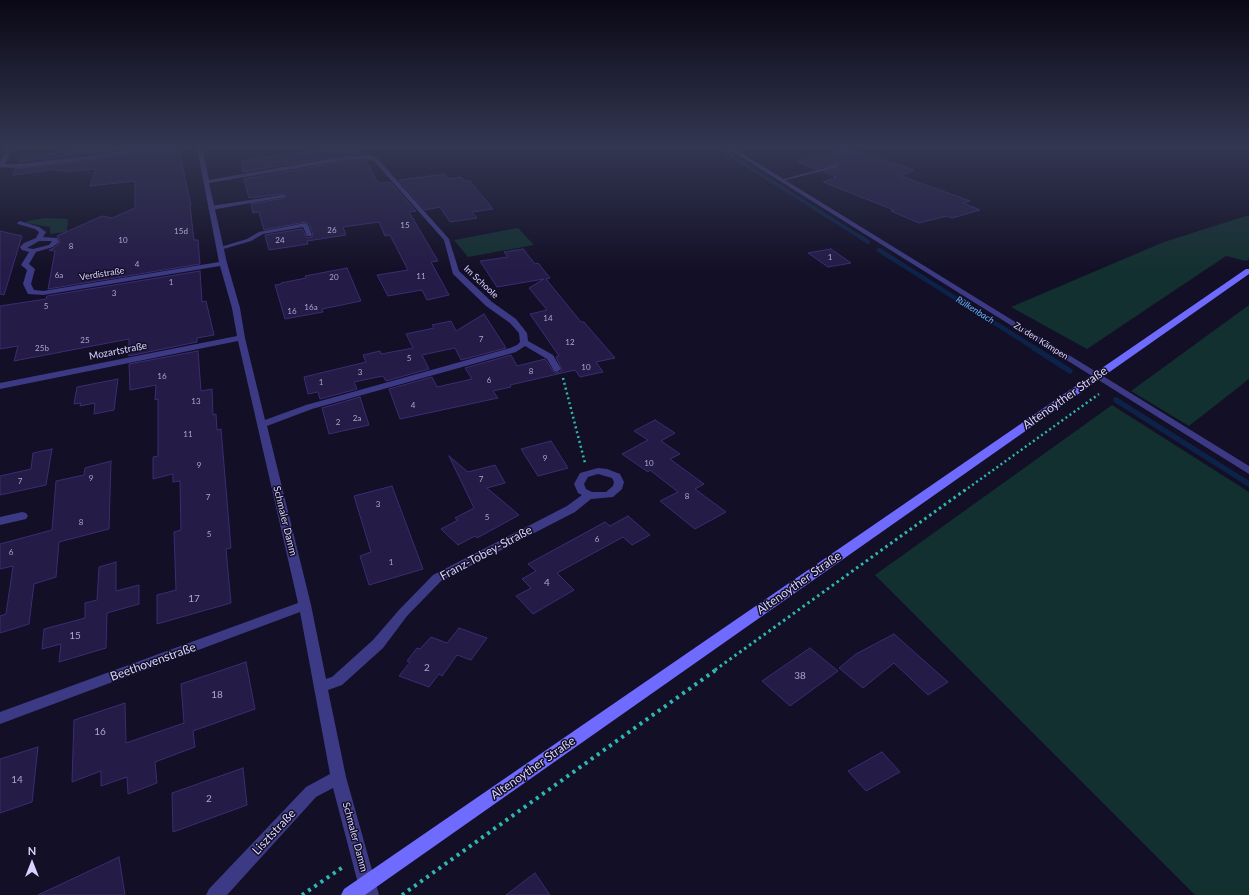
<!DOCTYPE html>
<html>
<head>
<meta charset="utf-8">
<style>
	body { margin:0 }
	#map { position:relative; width:1249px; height:895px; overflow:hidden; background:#130f26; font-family:Lato,sans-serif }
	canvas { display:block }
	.north { position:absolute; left:12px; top:843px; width:40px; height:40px; -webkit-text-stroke:3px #130f26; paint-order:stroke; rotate:0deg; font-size:11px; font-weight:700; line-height:16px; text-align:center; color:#d9d4ff }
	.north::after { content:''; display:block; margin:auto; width:14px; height:18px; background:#d9d4ff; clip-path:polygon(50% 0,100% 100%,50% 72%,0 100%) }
</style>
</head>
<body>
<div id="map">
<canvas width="1249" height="895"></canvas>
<div class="north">N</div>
</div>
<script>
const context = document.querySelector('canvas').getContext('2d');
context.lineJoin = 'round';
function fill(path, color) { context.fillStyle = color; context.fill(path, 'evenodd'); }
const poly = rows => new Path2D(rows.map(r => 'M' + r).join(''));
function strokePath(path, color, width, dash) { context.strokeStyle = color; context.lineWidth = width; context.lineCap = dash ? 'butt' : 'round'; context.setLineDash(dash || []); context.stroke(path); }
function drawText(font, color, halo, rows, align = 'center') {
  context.font = font + ' Lato,sans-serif'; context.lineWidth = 3; context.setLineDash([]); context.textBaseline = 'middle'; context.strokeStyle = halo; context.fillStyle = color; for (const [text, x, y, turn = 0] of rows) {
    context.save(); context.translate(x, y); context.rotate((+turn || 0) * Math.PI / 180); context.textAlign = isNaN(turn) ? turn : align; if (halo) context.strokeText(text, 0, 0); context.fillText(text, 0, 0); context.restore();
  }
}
fill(poly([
	[1249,215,1249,259,1246,261,1226,256,1087,349,1011,307,1164,242],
	[45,218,68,219,67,232,50,234,50,227,26,223,27,221],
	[518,228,534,245,468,257,454,240],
	[1249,305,1249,379,1189,426,1131,391],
	[1112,405,1249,492,1249,895,1195,895,875,575]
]), '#12302f');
strokePath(poly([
	[719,148,860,237]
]), '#0c2248', 3.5);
strokePath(poly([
	[859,236,868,242],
	[879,250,1036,349]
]), '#0c2248', 4.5);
strokePath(poly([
	[1034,348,1070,371],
	[1116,400,1249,484]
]), '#0c2248', 5.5);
const building = poly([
	[92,148,136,148,18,162,20,157,92,148],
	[331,148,359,148,362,154,346,155,243,172,241,161,331,148],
	[179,149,191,206,190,206,194,240,198,240,200,264,48,289,55,251,49,250,54,248,60,242,57,236,102,216,112,218,135,208,135,181,90,186,96,169,66,172,66,170,57,171,57,169,13,175,15,169,179,149],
	[848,149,914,170,901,176,970,201,963,203,980,210,952,218,947,216,919,223,891,211,894,210,823,182,836,177,824,172,838,168,839,164,815,169,797,162,848,149],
	[346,161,366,161,377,181,380,183,390,182,416,211,409,212,438,261,431,262,449,295,427,300,422,290,388,296,377,275,408,270,390,235,385,236,379,222,343,227,346,235,307,241,308,244,269,250,265,235,302,229,307,238,312,237,313,234,309,224,305,222,264,230,259,212,253,213,251,204,285,198,286,196,283,194,249,198,244,179,346,161],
	[445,174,449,179,461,177,464,181,470,181,493,209,472,212,477,218,450,222,440,207,425,210,399,180,445,174],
	[0,231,22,236,4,295,0,294,0,231],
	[523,249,535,264,538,263,550,278,546,279,581,322,584,322,615,358,596,362,603,372,580,377,575,370,510,385,511,387,493,391,498,398,400,419,389,389,432,377,437,387,472,379,465,368,511,355,517,366,545,359,554,372,558,373,562,370,556,357,559,356,530,314,547,310,529,288,544,279,497,287,480,261,508,257,504,252,523,249],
	[831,249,851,263,828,267,808,253,831,249],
	[347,268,361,301,322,309,323,312,285,319,275,285,281,284,281,283,306,278,305,276,347,268],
	[200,271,202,302,206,301,214,335,197,338,197,342,129,356,129,339,14,361,18,346,0,349,0,306,46,299,47,296,200,271],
	[484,314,506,348,461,360,455,348,422,355,429,369,386,381,383,376,354,382,357,389,320,399,318,392,308,394,304,377,366,362,363,355,380,351,381,354,413,348,406,334,434,328,432,325,451,321,456,331,484,314],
	[198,351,201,391,212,389,213,415,216,414,217,430,221,429,231,548,226,549,231,603,157,624,157,595,176,590,174,532,181,530,180,481,173,482,173,474,153,479,153,457,158,456,158,399,155,400,156,385,130,390,129,364,198,351],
	[118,379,114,410,94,414,95,403,80,406,81,403,74,404,77,387,118,379],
	[360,397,369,425,329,434,322,408,360,397],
	[655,420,675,433,661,441,680,454,670,459,704,484,695,489,726,512,695,529,660,501,678,492,650,470,648,472,622,454,648,440,634,431,655,420],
	[551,441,568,468,538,476,521,449,551,441],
	[52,449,46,485,0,495,0,476,31,469,33,453,52,449],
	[449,456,468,472,495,465,505,483,487,488,519,515,477,538,475,536,458,545,441,529,458,520,455,518,474,508,449,456],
	[111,461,109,529,59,542,56,577,34,584,29,624,0,633,0,616,6,614,13,566,0,569,0,544,52,530,56,481,84,475,85,468,111,461],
	[392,486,423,569,369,585,360,556,371,552,354,496,392,486],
	[628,516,650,535,632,545,623,537,557,573,574,590,533,614,516,596,531,588,522,579,536,571,528,564,605,522,610,526,628,516],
	[116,562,116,591,139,585,139,604,107,613,106,648,59,662,61,644,42,649,44,629,85,618,85,603,97,600,99,567,116,562],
	[459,628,487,638,471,660,457,655,442,676,439,674,429,687,399,676,410,662,407,661,417,648,420,649,431,637,447,643,459,628],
	[894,634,948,682,928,695,894,663,863,688,839,668,856,654,894,634],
	[810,648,838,671,790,706,762,681,810,648],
	[246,662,255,709,193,731,195,747,155,762,157,783,128,794,127,777,101,786,101,771,72,782,74,720,125,703,126,743,184,723,181,684,246,662],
	[38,747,32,802,0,813,0,759,38,747],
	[882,752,900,772,866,791,848,771,882,752],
	[243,768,247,805,173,832,172,793,243,768],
	[119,857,125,895,38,895,119,857],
	[535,873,550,895,506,895,535,873]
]);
fill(building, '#241b47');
strokePath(building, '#3b2d73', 1);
strokePath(poly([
	[563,378,585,463],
	[964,491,1099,394]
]), '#2fb8b0', 2.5, [2, 3]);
strokePath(poly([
	[715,670,965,490]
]), '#2fb8b0', 3, [2.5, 3.5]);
strokePath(poly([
	[302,895,343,867],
	[402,895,717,669]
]), '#2fb8b0', 4, [3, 4.5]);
fill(poly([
	[836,165,838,165,838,167,782,181,780,180,836,165],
	[283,195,285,196,285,197,211,210,208,208,211,206,283,195],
	[305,223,308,225,312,235,311,236,307,236,303,227,263,234,251,241,220,250,217,248,247,239,259,232,305,223]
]), '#3d3a85');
fill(poly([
	[7,148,12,148,5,164,20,164,152,148,165,148,162,150,20,168,0,167,0,162,7,148],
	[197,148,202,148,209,180,346,156,369,155,378,159,449,239,459,271,492,302,516,319,527,333,528,341,553,355,561,369,557,372,554,371,547,359,525,346,516,352,312,409,267,426,311,605,326,679,332,677,373,640,399,610,433,575,567,506,582,495,578,493,574,484,580,473,598,468,607,469,620,474,624,482,622,489,613,497,591,499,575,512,441,581,407,616,383,648,342,685,328,690,346,777,379,895,361,895,333,788,316,797,227,895,206,895,209,889,306,787,330,774,300,612,0,724,0,712,298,603,238,341,0,389,0,383,237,336,232,308,220,266,43,295,28,294,23,284,27,270,21,265,29,252,22,250,20,247,24,243,36,238,39,232,35,229,18,224,17,223,20,221,39,227,46,232,43,237,57,238,59,242,53,247,36,252,29,264,35,269,31,284,34,290,43,291,219,262,197,148],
	[368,159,374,161,444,240,453,274,486,306,510,323,519,333,520,342,517,345,510,348,306,405,265,420,245,338,240,308,227,263,209,183,346,160,368,159],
	[39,241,52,241,49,245,33,249,27,248,39,241],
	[598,474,612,478,614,482,613,486,606,492,592,492,586,489,584,484,588,477,598,474],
	[727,148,733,148,1249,466,1249,474,727,148],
	[22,512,26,513,28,516,26,519,0,525,0,517,22,512]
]), '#3d3a85');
fill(poly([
	[1246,269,1249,269,1249,274,365,895,341,895,344,889,1246,269]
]), '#6f6bff');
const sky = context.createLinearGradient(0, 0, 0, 273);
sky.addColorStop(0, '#0a0815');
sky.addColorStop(0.54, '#333752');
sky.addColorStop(1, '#33375200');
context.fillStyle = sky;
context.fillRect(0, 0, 1249, 273);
drawText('8px', '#aca6d1', null, [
	["15",405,225],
	["26",332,230],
	["15d",181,231],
	["10",123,240],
	["24",280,240],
	["8",71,246],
	["1",830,257],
	["4",137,264],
	["6a",59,275],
	["11",421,276],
	["20",334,277],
	["1",171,282],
	["3",114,293],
	["5",46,306],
	["16a",311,307],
	["16",292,311],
	["14",548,318],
	["7",481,339],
	["25",85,340],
	["12",570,342],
	["25b",42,348],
	["5",409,358],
	["10",586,367],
	["8",531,371],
	["3",360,372],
	["16",162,376],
	["6",489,380],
	["1",321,382],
	["13",196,401],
	["4",413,405],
	["2a",357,418],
	["2",338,422],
	["11",188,434],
	["9",545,458],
	["10",649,463],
	["9",199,465],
	["9",91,478],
	["7",481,479],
	["7",20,481],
	["8",687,496],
	["7",208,497],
	["3",378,504],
	["5",487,517],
	["8",81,522],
	["5",209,534],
	["6",597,539],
	["6",11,552],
	["1",391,562]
]);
drawText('9px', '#d9d4ff', '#130f26', [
	["Verdistraße",102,274,-9],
	["Im Schoole",481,282,43],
	["Zu den Kämpen",1041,341,32]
]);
drawText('italic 9px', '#62b6ff', '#130f26', [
	["Rülkenbach",975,310,32]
]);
drawText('10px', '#d9d4ff', '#130f26', [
	["Mozartstraße",118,351,-11],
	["Schmaler Damm",285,521,76],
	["Schmaler Damm",355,837,75]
]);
drawText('10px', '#aca6d1', null, [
	["4",547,583],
	["17",194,599],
	["15",75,636],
	["2",427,668],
	["38",800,676],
	["18",217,695],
	["16",100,732],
	["14",17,780],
	["2",209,799]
]);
drawText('12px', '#d9d4ff', '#130f26', [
	["Altenoyther Straße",1065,398,-35],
	["Franz-Tobey-Straße",486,553,-28],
	["Altenoyther Straße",799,583,-35],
	["Beethovenstraße",153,662,-20],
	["Altenoyther Straße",533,768,-35],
	["Lisztstraße",274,832,-47]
]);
</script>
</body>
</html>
